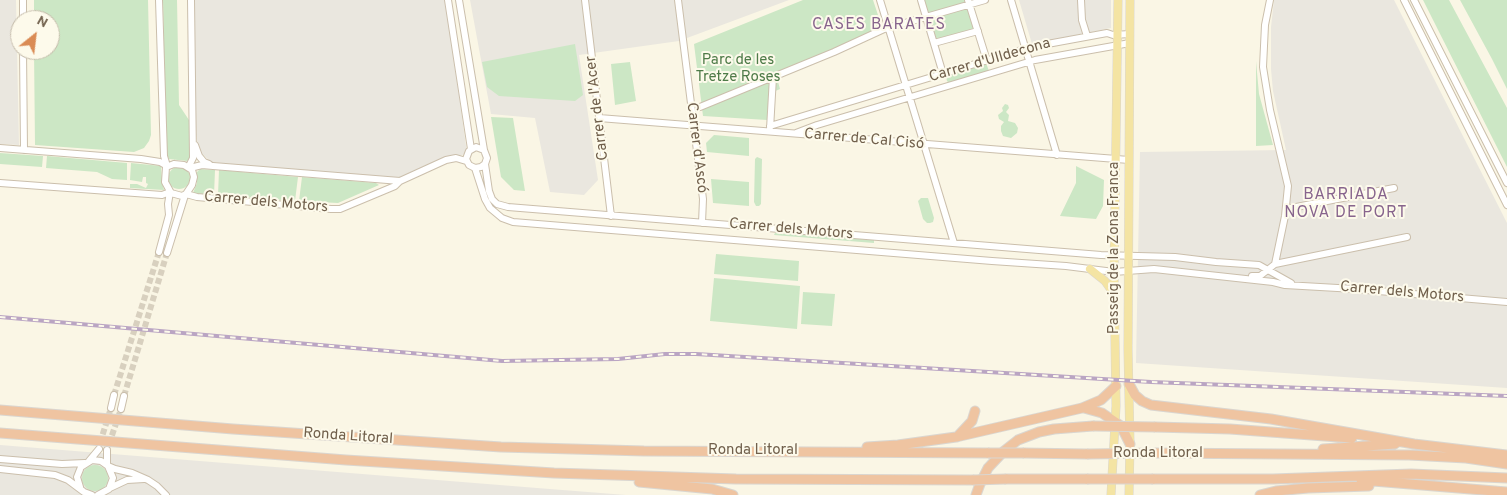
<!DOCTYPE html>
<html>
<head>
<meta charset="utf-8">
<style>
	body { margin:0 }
	#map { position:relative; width:1507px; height:495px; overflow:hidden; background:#faf6e5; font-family:Overpass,sans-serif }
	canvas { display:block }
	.north { position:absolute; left:10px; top:10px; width:50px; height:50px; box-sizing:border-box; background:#fdfaeb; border:1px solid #c5bcab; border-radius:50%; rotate:29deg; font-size:14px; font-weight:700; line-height:20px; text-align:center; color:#71604c }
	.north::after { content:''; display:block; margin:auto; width:18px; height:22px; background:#da8b54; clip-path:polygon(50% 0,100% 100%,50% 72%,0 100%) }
</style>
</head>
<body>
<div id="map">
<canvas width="1507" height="495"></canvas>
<div class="north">N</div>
</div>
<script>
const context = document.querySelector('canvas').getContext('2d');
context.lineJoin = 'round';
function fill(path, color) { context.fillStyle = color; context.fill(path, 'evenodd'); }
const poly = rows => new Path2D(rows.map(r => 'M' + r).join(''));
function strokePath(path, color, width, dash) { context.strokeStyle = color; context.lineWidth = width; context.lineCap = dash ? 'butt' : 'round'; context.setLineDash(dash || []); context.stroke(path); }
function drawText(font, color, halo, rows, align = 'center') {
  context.font = font + ' Overpass,sans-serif'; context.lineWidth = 4; context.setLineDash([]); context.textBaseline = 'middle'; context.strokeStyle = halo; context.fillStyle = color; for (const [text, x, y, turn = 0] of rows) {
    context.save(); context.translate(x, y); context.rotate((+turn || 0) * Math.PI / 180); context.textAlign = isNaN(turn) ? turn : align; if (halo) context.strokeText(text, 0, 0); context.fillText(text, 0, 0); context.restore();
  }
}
fill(poly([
	[0,0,16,0,19,145,0,144],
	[191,0,446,0,467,153,400,181,211,162,199,151,192,112],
	[470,0,789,0,679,41,579,55,598,180,584,195,550,192,535,118,491,114],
	[1019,0,1111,0,1111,28,1032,44],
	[1274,0,1394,0,1507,223,1507,388,1136,363,1140,152,1286,150,1273,91,1271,69,1271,27],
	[0,445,537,488,626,495,0,495]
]), '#eae7df');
fill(poly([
	[34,0,148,0,151,135,149,141,144,148,134,152,35,145,34,50,50,50,50,20,34,20],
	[163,0,177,0,179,105,191,123,191,158,187,161,169,159,166,152],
	[803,0,873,0,884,33,777,78,780,89,773,92,767,120,703,116,694,44],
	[921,0,968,0,977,28,933,40],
	[1423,0,1449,0,1507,108,1507,167],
	[1460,0,1507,0,1507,89,1492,59],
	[575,44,583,95,575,101,499,96,487,87,482,62],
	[1256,61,1259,94,1273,145,1256,146],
	[630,62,636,101,615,105,611,64],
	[986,63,989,71,949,83,947,81,946,77,948,75],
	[1005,104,1008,105,1009,108,1006,112,1009,115,1008,121,1015,123,1018,128,1017,133,1011,138,1003,136,1001,131,1001,126,1004,122,999,119,998,115,1003,111,1002,108],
	[491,117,513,118,525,191,514,190,501,177],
	[714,135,749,138,749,156,707,152,706,143],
	[0,153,43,156,42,167,0,164],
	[47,156,127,163,127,180,112,179,97,172,46,168],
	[757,157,762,159,761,204,759,206,756,206,754,202,755,159],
	[131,163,161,166,162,182,164,190,130,188,130,184,137,184,146,188,148,184,146,183,146,177,143,177,142,182,130,180],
	[1076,166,1104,180,1103,206,1096,219,1060,216,1076,183],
	'168 178a11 11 0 1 1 22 0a11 11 0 1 1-22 0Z',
	[200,169,215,170,214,195,193,193,197,183,197,172],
	[219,170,298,177,295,201,218,195],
	[302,177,376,183,379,185,338,203,299,201],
	[711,179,749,182,749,206,713,203],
	[921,198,928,198,934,218,933,222,930,223,927,223,923,219,918,201],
	[775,233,874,240,874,243,774,235],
	[716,254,799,261,798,281,714,274],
	[714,278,800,286,797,329,710,321],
	[803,292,835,294,832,326,801,324],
	'82 478a13 13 0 1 1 26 0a13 13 0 1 1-26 0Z'
]), '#cce7c5');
strokePath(poly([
	[114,395,159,252],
	[124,396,167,253],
	[100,443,111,408],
	[109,444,121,409]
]), '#d8d0bf', 6, [6, 3]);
const minor = poly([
	[23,0,23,20],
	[159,0,164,156,167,166],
	[448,0,471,149],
	[459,0,484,150,487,158,485,164,481,167,475,168,469,165,466,159,469,151,476,147,484,150],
	[585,0,611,216],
	[678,0,703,199,702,223],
	[880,0,954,243],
	[921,0,943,74],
	[968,0,987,61],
	[1011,0,1057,155],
	[1081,0,1082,20,1087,36],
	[1404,0,1507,205],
	[1414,0,1507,183],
	[934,43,978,31],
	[23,50,24,150],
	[700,107,773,77],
	[599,118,1129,160],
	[770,126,1031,47,1107,33,1113,35,1130,34],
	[770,129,773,77,834,52,884,29,985,0],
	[796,133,817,125,1035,60,1130,43],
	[195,145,199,156,204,162,209,164],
	[0,148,141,159,160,162,167,166],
	[174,164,184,165,192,170,194,177,192,185,186,194,182,196,171,193,165,182,166,167,174,164],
	[485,164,489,191,492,199,497,204,508,207,1101,255,1175,257,1216,262,1259,265,1291,283],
	[189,166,193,158,191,0],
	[190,168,202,165,213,166,400,181],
	[475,168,485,199,490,208,502,218,513,222,992,261,1066,266,1114,272,1154,269,1273,282,1285,285,1355,289,1507,302],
	[0,183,162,195,170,192],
	[186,194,197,197,331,209,340,209,395,186,400,181,446,160,456,158,466,161],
	[1286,209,1394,188],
	[159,252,169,215,168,204,170,192],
	[167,253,185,195],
	[1275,264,1407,237],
	[1252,276,1260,276,1275,264,1285,216,1288,186,1270,110,1263,67,1265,25,1270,0],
	[111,408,114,395],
	[121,409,124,396],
	[107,450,107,465],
	[0,459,62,464,85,463],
	[89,461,99,449],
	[108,466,115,469,132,473,148,480,157,486,166,495],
	[0,469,55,475,68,480,84,492,92,495],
	[80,487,77,477,81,467,92,460,101,461,108,466,113,478,109,489,98,495],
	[110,488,127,480,144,479]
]);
const major = poly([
	[1090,269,1105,281,1114,294],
	[1111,495,1116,406,1114,272,1118,0],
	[1129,495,1130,444,1128,349,1130,0]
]);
const highway = poly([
	[1129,384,1135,395,1142,401,1151,405,1271,419,1414,444,1507,455],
	[1084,408,1102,413,1121,426,1130,444],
	[0,410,233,429,501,447,644,451,988,453],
	[1155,427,1230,429,1352,438],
	[0,433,346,460,554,473,736,479,973,480],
	[957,437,972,421,975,411],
	[867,447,898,445,956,437,1082,408,1101,400,1116,386],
	[1323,449,1395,444],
	[1024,453,1087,454],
	[1154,453,1409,455,1466,458,1507,464],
	[1006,479,1087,479],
	[1153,479,1273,479,1411,474,1507,478],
	[1361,480,1507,492],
	[639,482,712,489,733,495],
	[976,495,980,484,988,468,1004,451,1018,440,1039,432,1054,429,1093,426],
	[1260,495,1276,491,1308,488,1369,486]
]);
strokePath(minor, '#cbbfac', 8);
strokePath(major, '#dad6d0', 9);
strokePath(highway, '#dad6d0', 11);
strokePath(minor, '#fff', 6);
strokePath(major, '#f4e4a3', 8);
strokePath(highway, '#efc4a1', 9);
const rail = poly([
	[0,317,502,361,618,359,665,354,696,354,1151,382,1507,396]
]);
strokePath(rail, '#baa5c3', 4);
strokePath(rail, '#fdfaeb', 2, [5.5]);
const highwayBridge = poly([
	[1093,426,1155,427],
	[988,453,1024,453],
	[1087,454,1154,453],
	[1087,479,1153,479],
	[973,480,1006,479]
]);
strokePath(highwayBridge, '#dad6d0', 11, []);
strokePath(highwayBridge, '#efc4a1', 9);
drawText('15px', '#4e7b48', '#fdfaeb', [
	["Parc de les",738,61],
	["Tretze Roses",738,78]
]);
drawText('15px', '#71604c', '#fdfaeb', [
	["Carrer d'Ulldecona",990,61,-16],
	["Carrer de l'Acer",598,108,-97],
	["Carrer de Cal Cisó",864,140,5],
	["Carrer d'Ascó",696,148,83],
	["Carrer dels Motors",266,203,5],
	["Carrer dels Motors",791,230,5],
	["Passeig de la Zona Franca",1115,248,-90],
	["Carrer dels Motors",1402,293,5],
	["Ronda Litoral",348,437,4],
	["Ronda Litoral",753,451],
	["Ronda Litoral",1158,454]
]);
context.letterSpacing = '1px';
drawText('16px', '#87648d', '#fdfaeb', [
	["CASES BARATES",879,26],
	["BARRIADA",1346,196],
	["NOVA DE PORT",1346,214]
]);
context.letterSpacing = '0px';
</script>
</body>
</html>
